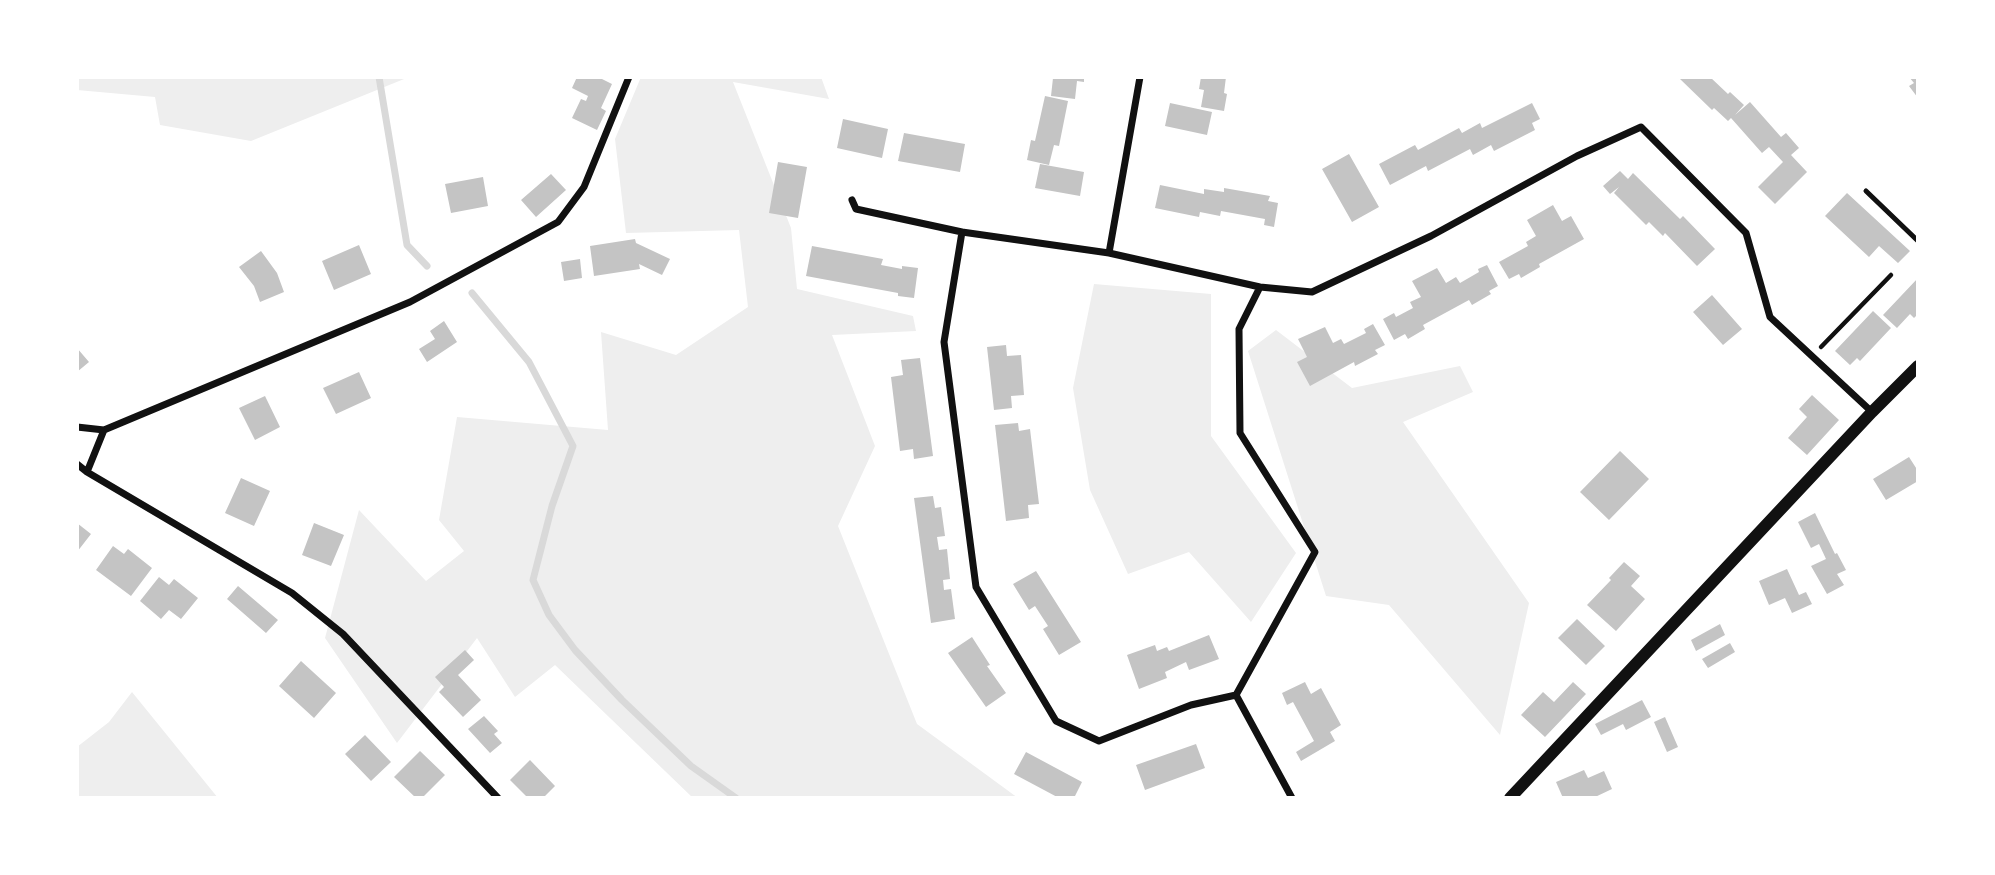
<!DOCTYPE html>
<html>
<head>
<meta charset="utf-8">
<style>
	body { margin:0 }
	#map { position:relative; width:1995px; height:875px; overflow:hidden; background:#fff; font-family:"Asap Condensed",sans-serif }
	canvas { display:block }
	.frame { position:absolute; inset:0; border:79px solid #fff; pointer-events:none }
</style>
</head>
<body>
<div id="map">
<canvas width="1995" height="875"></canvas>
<div class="frame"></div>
</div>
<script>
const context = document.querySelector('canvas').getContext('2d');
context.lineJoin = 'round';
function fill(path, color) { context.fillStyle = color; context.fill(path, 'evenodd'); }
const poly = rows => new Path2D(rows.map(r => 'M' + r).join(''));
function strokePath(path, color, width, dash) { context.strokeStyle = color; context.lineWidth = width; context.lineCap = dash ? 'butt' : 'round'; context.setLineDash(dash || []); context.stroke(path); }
fill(poly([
	[77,77,409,77,251,141,160,125,155,97,77,90],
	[641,77,821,77,829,99,733,82,791,228,797,289,913,316,916,331,832,335,875,446,838,526,917,724,1018,798,693,798,555,665,515,697,477,638,397,743,325,638,359,510,426,581,464,551,439,520,457,417,608,430,601,332,676,355,748,307,739,230,626,233,615,139],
	[1094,284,1211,294,1211,436,1296,553,1251,622,1189,552,1128,574,1090,490,1073,388],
	[1276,330,1352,388,1460,366,1473,392,1403,422,1529,603,1500,735,1389,605,1326,596,1248,351],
	[132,692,218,798,77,798,77,747,109,722]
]), '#eee');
strokePath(poly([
	[379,77,407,245,427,266],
	[472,293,529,362,573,446,552,506,533,580,549,615,575,650,622,700,691,766,736,798]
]), '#d9d9d9', 7);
fill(poly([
	[577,77,598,77,612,84,601,108,606,111,597,130,572,118,581,99,586,101,588,96,572,88],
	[1059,77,1084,77,1084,82,1077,81,1075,99,1051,96,1053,78,1059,79],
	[1201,77,1226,77,1224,93,1227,94,1224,111,1201,107,1204,90,1199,89],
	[1680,77,1710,77,1728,94,1730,92,1744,105,1735,115,1750,102,1781,137,1786,133,1799,148,1791,155,1807,172,1775,204,1758,187,1783,162,1769,147,1762,153,1731,118,1728,121,1714,108,1712,110,1679,78],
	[1909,77,1918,77,1918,98,1909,86,1914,83],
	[1045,96,1068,101,1059,146,1054,145,1049,165,1027,160,1031,140,1035,141],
	[1170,103,1212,112,1207,135,1165,126],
	[1532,103,1540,119,1532,123,1535,130,1494,151,1491,145,1473,155,1470,149,1428,171,1426,166,1390,185,1379,164,1415,145,1418,150,1459,128,1462,133,1480,123,1482,128],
	[843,119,888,129,882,158,837,148],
	[904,133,965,144,960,172,898,161],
	[1349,154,1379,207,1352,222,1322,169],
	[778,162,807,167,798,218,769,213],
	[1040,164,1084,172,1080,196,1035,188],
	[1620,171,1628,179,1633,173,1680,219,1683,216,1715,249,1697,266,1665,233,1663,236,1649,222,1646,225,1614,193,1619,187,1610,194,1603,186],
	[551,174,566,190,536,217,521,200],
	[483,177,488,206,451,213,445,184],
	[1160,185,1204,194,1204,189,1224,192,1224,188,1270,196,1268,201,1278,203,1274,227,1264,225,1265,219,1221,211,1220,216,1200,212,1199,217,1155,208],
	[1847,193,1910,251,1898,263,1879,246,1869,257,1825,216],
	[1553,205,1562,221,1571,216,1584,239,1539,264,1540,267,1521,278,1519,274,1509,279,1499,262,1528,246,1526,242,1536,236,1527,220],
	[635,239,636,243,670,259,662,275,639,264,640,269,594,276,590,246],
	[359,245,371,274,334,290,322,261],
	[812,246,883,259,881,265,902,269,902,266,918,268,914,298,898,296,898,293,806,276],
	[261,251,277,273,284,292,260,302,254,286,239,267],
	[580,259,582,278,564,281,561,262],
	[1487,265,1498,286,1489,291,1491,294,1472,305,1469,300,1423,325,1425,329,1408,339,1405,334,1394,340,1383,319,1394,313,1396,317,1413,308,1410,302,1421,297,1412,281,1437,268,1446,283,1456,277,1460,283,1479,272,1478,269],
	[1918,278,1918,314,1914,318,1910,314,1897,328,1883,315],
	[1712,295,1742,329,1723,345,1693,312],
	[1873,311,1891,328,1860,361,1857,358,1850,365,1835,351],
	[444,321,457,342,427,362,419,349,435,339,430,331],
	[1373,324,1385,345,1375,350,1378,354,1355,366,1354,362,1310,386,1297,362,1307,357,1298,339,1325,327,1333,343,1341,339,1344,344,1366,333,1364,329],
	[1006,345,1007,356,1021,355,1024,395,1011,396,1012,408,994,410,987,347],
	[77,348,89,362,77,372],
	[920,358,933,456,914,459,913,449,900,451,891,377,903,375,901,360],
	[359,372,371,398,336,414,323,388],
	[1812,395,1839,420,1807,455,1788,438,1807,417,1799,409],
	[265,396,280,427,255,440,239,408],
	[1018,423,1019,431,1030,429,1039,504,1028,505,1029,518,1006,521,995,425],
	[1620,451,1649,479,1609,520,1580,492],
	[1909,457,1918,471,1918,481,1886,500,1873,479],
	[241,478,270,491,254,526,225,513],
	[933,496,935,508,941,507,945,536,937,537,939,550,947,549,950,579,943,580,944,590,951,589,955,619,931,623,914,498],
	[1815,513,1835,554,1837,553,1846,570,1837,574,1844,585,1827,594,1811,566,1826,559,1819,544,1811,548,1798,522],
	[77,523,91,534,77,552],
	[314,523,344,535,331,566,302,555],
	[113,546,124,554,128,549,152,568,131,596,96,570],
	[1624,562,1640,576,1631,586,1645,599,1616,631,1587,605,1611,580,1609,578],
	[1787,569,1799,595,1806,592,1812,604,1792,613,1785,598,1769,605,1759,581],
	[1036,571,1081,642,1059,655,1043,629,1048,626,1035,606,1029,610,1013,584],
	[159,577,169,585,174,579,198,598,181,619,169,610,161,619,140,601],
	[238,586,278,620,266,633,227,599],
	[1577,619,1605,646,1586,665,1558,638],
	[1720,624,1725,635,1696,651,1691,640],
	[1209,635,1219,659,1189,670,1186,662,1165,672,1167,678,1139,689,1127,655,1155,645,1157,651,1167,647,1169,651],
	[972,637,990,665,987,666,1006,693,986,707,948,653],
	[1730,643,1735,652,1708,668,1702,659],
	[465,650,474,660,458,675,481,700,463,717,439,692,444,687,435,677],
	[301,661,336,693,314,718,279,686],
	[1305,682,1311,694,1321,688,1341,725,1330,732,1335,741,1301,761,1296,752,1314,741,1293,702,1287,705,1282,693],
	[1573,682,1586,694,1545,737,1521,715,1543,692,1554,702],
	[1642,700,1651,717,1626,730,1623,724,1601,735,1595,724],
	[484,716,498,731,494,734,502,743,490,753,468,729],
	[1665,717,1678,747,1667,752,1654,722],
	[365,735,391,762,371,781,345,754],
	[1196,744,1205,768,1145,790,1136,765],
	[420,751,445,775,422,798,416,798,394,777],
	[1026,752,1082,782,1074,798,1059,798,1014,774],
	[530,760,555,786,543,798,528,798,510,780],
	[1584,770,1588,778,1604,771,1612,789,1593,798,1563,798,1556,782]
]), '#c4c4c4');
strokePath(poly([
	[1821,347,1891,275]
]), '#111', 4.5);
strokePath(poly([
	[1866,191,1918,241]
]), '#111', 5);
strokePath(poly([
	[852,200,856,209,962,232],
	[1109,253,1140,77],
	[77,427,104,430],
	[77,464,87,472,292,593,343,634,498,798],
	[87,472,104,430,410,302,558,222,584,187,629,77],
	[1236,695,1191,705,1099,741,1056,721,976,587,944,342,962,232,1109,253,1260,287,1312,292,1431,236,1577,156,1641,127,1746,233,1770,317,1872,412],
	[1236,695,1315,552,1240,433,1239,329,1260,287],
	[1236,695,1292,798]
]), '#111', 7);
strokePath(poly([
	[1510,798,1872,412,1918,366]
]), '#111', 12);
</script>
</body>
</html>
